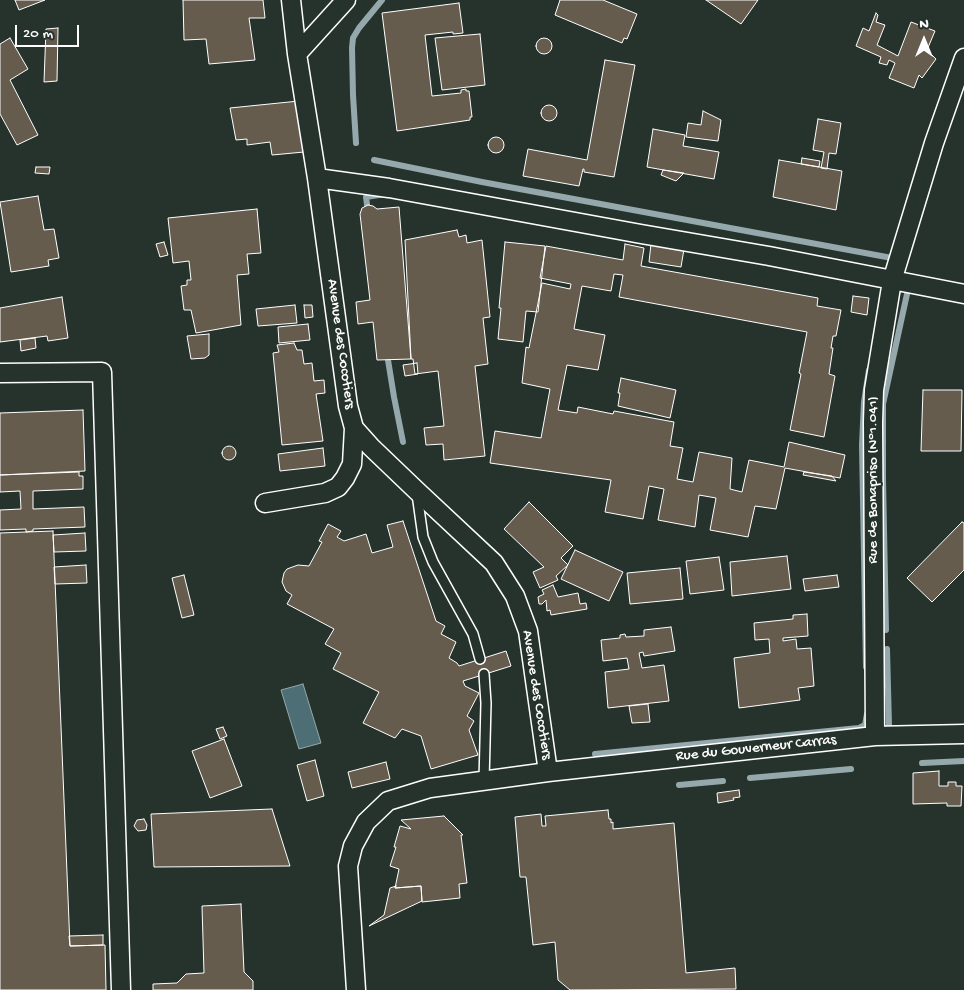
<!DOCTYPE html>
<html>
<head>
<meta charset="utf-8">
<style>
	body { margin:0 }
	#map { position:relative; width:964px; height:990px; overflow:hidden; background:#26332d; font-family:"Gochi Hand",sans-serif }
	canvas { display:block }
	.north { position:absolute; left:899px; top:15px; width:50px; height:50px; -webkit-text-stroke:4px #26332d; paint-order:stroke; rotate:0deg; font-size:14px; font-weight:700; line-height:20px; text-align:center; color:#fff }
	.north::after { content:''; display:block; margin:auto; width:18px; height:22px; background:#fff; clip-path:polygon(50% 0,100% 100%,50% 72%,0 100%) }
	.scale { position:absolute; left:15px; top:25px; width:64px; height:22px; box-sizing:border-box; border:2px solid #fff; border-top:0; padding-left:6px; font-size:15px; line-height:18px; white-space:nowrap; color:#fff; -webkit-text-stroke:4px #26332d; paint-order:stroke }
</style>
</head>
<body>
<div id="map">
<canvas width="964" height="990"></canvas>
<div class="north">N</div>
<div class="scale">20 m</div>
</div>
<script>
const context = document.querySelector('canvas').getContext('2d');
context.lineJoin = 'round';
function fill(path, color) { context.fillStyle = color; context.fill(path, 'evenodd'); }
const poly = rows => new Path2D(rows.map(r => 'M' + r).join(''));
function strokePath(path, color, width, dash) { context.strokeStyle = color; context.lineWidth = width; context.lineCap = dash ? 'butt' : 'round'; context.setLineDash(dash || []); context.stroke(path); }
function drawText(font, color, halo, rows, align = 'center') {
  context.font = font + ' "Gochi Hand",sans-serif'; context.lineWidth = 4; context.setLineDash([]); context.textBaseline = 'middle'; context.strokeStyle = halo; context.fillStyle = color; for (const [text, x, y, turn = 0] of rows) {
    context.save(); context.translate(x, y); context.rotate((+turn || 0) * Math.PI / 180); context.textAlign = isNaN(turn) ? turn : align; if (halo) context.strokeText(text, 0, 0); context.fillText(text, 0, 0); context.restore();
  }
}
const water = poly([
	[303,684,321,743,299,749,281,690,303,684]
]);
fill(water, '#4e6e75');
strokePath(water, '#95a8ac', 1);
strokePath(poly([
	[356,143,353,95,352,48,353,38,359,28,382,0],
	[374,160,482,182,892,258],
	[368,212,366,197,385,194],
	[388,360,394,397,403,442],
	[886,630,883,479,883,404,907,294],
	[887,649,889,725],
	[866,667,862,445,864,402,869,370],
	[595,754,859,728,865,725,867,714],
	[922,763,964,761],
	[750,778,851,769],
	[679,785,723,781]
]), '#95a8ac', 6);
const building = poly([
	[15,0,45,0,19,10,15,0],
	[183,0,263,0,265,18,249,18,255,60,209,64,206,39,184,40,183,0],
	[560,0,603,0,637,14,627,39,624,38,622,43,555,15,560,0],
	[706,0,758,0,741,24,706,0],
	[459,3,463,33,453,34,453,32,425,35,432,96,461,93,461,90,466,89,466,91,469,91,472,117,470,117,470,120,397,131,382,13,459,3],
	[876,13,878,15,876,22,885,25,877,45,898,56,911,22,935,31,927,50,936,59,922,78,919,75,914,88,889,78,895,63,889,60,887,65,879,63,881,57,856,46,863,28,869,31,876,13],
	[58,28,57,81,44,82,46,29,58,28],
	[480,34,485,85,442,90,435,38,480,34],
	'536 46a8 8 0 1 1 16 0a8 8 0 1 1-16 0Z',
	[10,38,28,69,10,80,38,135,17,145,0,114,0,44,10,38],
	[605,60,635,65,614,177,584,172,584,169,583,169,579,186,523,176,528,149,587,160,605,60],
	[299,101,304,152,272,155,270,142,247,145,247,139,236,140,230,108,299,101],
	'541 113a8 8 0 1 1 16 0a8 8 0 1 1-16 0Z',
	[703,111,721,120,718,141,686,137,688,123,701,125,703,111],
	[818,119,841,123,836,154,829,153,827,169,821,168,824,152,813,150,818,119],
	[653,129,685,135,683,146,719,152,714,179,647,167,653,129],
	'488 145a8 8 0 1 1 16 0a8 8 0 1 1-16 0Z',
	[802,158,820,161,819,167,801,164,802,158],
	[779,160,842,171,836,210,773,197,779,160],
	[36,167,50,167,49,174,35,173,36,167],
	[663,170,684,173,676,181,661,175,663,170],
	[38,196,44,230,54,229,59,258,48,260,49,266,11,272,0,202,38,196],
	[368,205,373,206,377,209,399,207,411,359,377,360,373,322,358,324,356,302,370,300,360,214,362,208,368,205],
	[257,209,261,253,247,254,249,274,237,275,241,325,196,333,191,310,184,310,181,286,187,285,187,280,191,280,189,261,173,263,168,218,257,209],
	[457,230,459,237,466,235,467,243,482,240,490,317,483,318,488,364,475,366,485,456,444,460,443,444,426,445,424,428,444,426,438,371,415,374,413,359,411,359,405,240,457,230],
	[164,242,168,255,160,257,156,244,164,242],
	[505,242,545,246,538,312,526,311,523,342,498,339,501,308,499,308,505,242],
	[625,244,644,248,641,266,818,298,817,306,841,310,836,336,833,336,831,348,833,348,829,374,835,376,824,437,790,430,801,374,799,373,807,332,619,297,623,275,614,274,611,291,582,286,574,329,605,335,598,370,567,365,558,410,577,413,578,407,613,414,614,411,674,422,670,446,683,448,677,479,693,482,699,452,732,458,730,489,742,492,749,460,784,467,789,442,845,455,840,478,785,468,776,509,755,506,748,537,710,530,716,498,699,495,695,527,658,520,664,489,649,486,643,519,605,512,611,480,490,463,495,431,541,438,550,389,522,383,526,347,529,348,542,283,570,289,571,284,540,278,546,246,623,260,625,244],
	[651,244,684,249,681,267,649,262,651,244],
	[853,296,869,298,867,315,851,312,853,296],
	[62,297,68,338,48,341,47,336,0,342,0,308,62,297],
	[295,305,297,323,258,326,256,309,295,305],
	[304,305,312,305,313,317,305,318,304,305],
	[308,324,310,340,279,343,278,327,308,324],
	[209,334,209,355,205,358,191,359,187,336,209,334],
	[35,338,36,348,21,351,20,340,35,338],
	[294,343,297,350,302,350,304,364,312,363,314,381,324,380,325,393,316,394,323,441,282,445,273,353,279,352,277,345,294,343],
	[417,363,418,374,405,376,403,365,417,363],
	[621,378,676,390,670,418,618,406,620,393,618,393,621,378],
	[923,390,962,390,961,451,921,451,923,390],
	[83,410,85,471,0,475,0,413,83,410],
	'222 453a7 7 0 1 1 14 0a7 7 0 1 1-14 0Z',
	[323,448,325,466,280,471,278,454,323,448],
	[79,472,79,476,83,476,83,489,33,491,33,509,84,507,85,527,33,529,33,531,26,532,26,529,0,530,0,510,21,509,20,491,0,492,0,475,79,472],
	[804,472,832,476,836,481,803,475,804,472],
	[529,502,573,546,561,558,568,565,556,576,558,580,540,588,533,572,544,567,504,529,529,502],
	[403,521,436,621,445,626,441,634,456,642,449,658,457,663,459,666,506,651,511,666,463,681,465,686,479,693,467,716,474,721,469,730,478,755,431,769,421,736,402,729,395,738,363,723,379,692,333,669,341,653,325,644,334,629,287,604,292,595,286,591,282,582,284,573,287,569,298,565,309,566,322,542,319,541,328,524,341,531,337,537,344,541,366,534,372,553,393,547,387,525,403,521],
	[962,522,964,523,964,570,932,602,907,578,962,522],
	[53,531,70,946,105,945,106,990,0,990,0,533,53,531],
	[85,533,86,551,54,552,53,535,85,533],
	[575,550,623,572,609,601,561,579,575,550],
	[787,556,791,589,732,596,730,562,787,556],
	[719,557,724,590,690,594,686,561,719,557],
	[86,565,87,583,55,584,54,567,86,565],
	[680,568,683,599,630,604,627,573,680,568],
	[184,575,194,615,182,618,172,578,184,575],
	[837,575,839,587,805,591,803,579,837,575],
	[553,585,558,597,578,593,580,604,586,603,587,609,551,615,550,610,547,611,546,600,542,604,539,604,538,597,544,594,542,590,553,585],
	[807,614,808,636,783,638,783,641,796,639,797,649,811,648,814,686,798,688,800,700,739,708,734,658,770,653,769,639,755,640,754,623,793,619,793,615,807,614],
	[671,627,675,651,644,656,643,652,639,653,642,668,664,665,669,701,608,708,605,672,629,669,627,658,603,661,601,640,620,638,620,635,625,634,626,637,644,636,644,630,671,627],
	[648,704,650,722,632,723,629,706,648,704],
	[223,727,227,736,220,739,216,729,223,727],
	[224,739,242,786,210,798,192,751,224,739],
	[315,760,324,796,307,801,297,765,315,760],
	[386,762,390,779,352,788,348,772,386,762],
	[939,771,939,786,948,786,948,782,956,782,956,786,962,786,961,806,947,806,947,803,913,804,913,773,939,771],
	[739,790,740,797,733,798,734,800,718,803,717,793,739,790],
	[272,809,290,866,154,867,151,814,272,809],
	[608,810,609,819,611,819,611,823,613,822,613,829,674,823,686,973,735,968,736,989,570,990,558,980,555,942,533,945,526,877,520,877,515,817,541,814,542,826,546,826,545,816,608,810],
	[444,816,463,835,461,835,467,883,459,884,460,898,422,902,421,886,395,888,399,869,390,866,396,847,394,847,400,826,411,829,401,820,444,816],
	[144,819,147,825,146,830,138,831,134,826,137,820,144,819],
	[396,886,395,888,421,886,422,901,369,926,384,915,390,888,396,886],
	[241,904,244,972,253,981,253,990,153,990,153,984,177,983,186,974,204,973,202,906,241,904],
	[103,935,103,945,70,946,69,936,103,935]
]);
fill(building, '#655c4e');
strokePath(building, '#fff', 1);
const lane = poly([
	[417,494,423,537,433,562,473,634,480,659],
	[484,781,486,703,484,674]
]);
const street = poly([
	[291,0,297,54,317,178,348,406,354,428,371,447,417,491,494,563,515,596,528,631,548,772],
	[297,54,346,0],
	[317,178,389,188,641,234,769,256,964,294],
	[0,373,102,372,121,990],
	[265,503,325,493,338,487,345,478,352,464,354,428],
	[875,736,873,422,874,390,892,281,934,143,964,58],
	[356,990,348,866,353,846,366,822,388,801,430,788,548,772,875,736,964,734]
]);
strokePath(lane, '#fff', 12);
strokePath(street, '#fff', 21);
strokePath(lane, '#26332d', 9);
strokePath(street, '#26332d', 18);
drawText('15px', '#fff', '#26332d', [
	["Avenue des Cocotiers",340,344,82],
	["Rue de Bonapriso (N°1.041)",874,480,-90],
	["Avenue des Cocotiers",536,695,81],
	["Rue du Gouverneur Carras",756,749,-6]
]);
</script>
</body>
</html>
